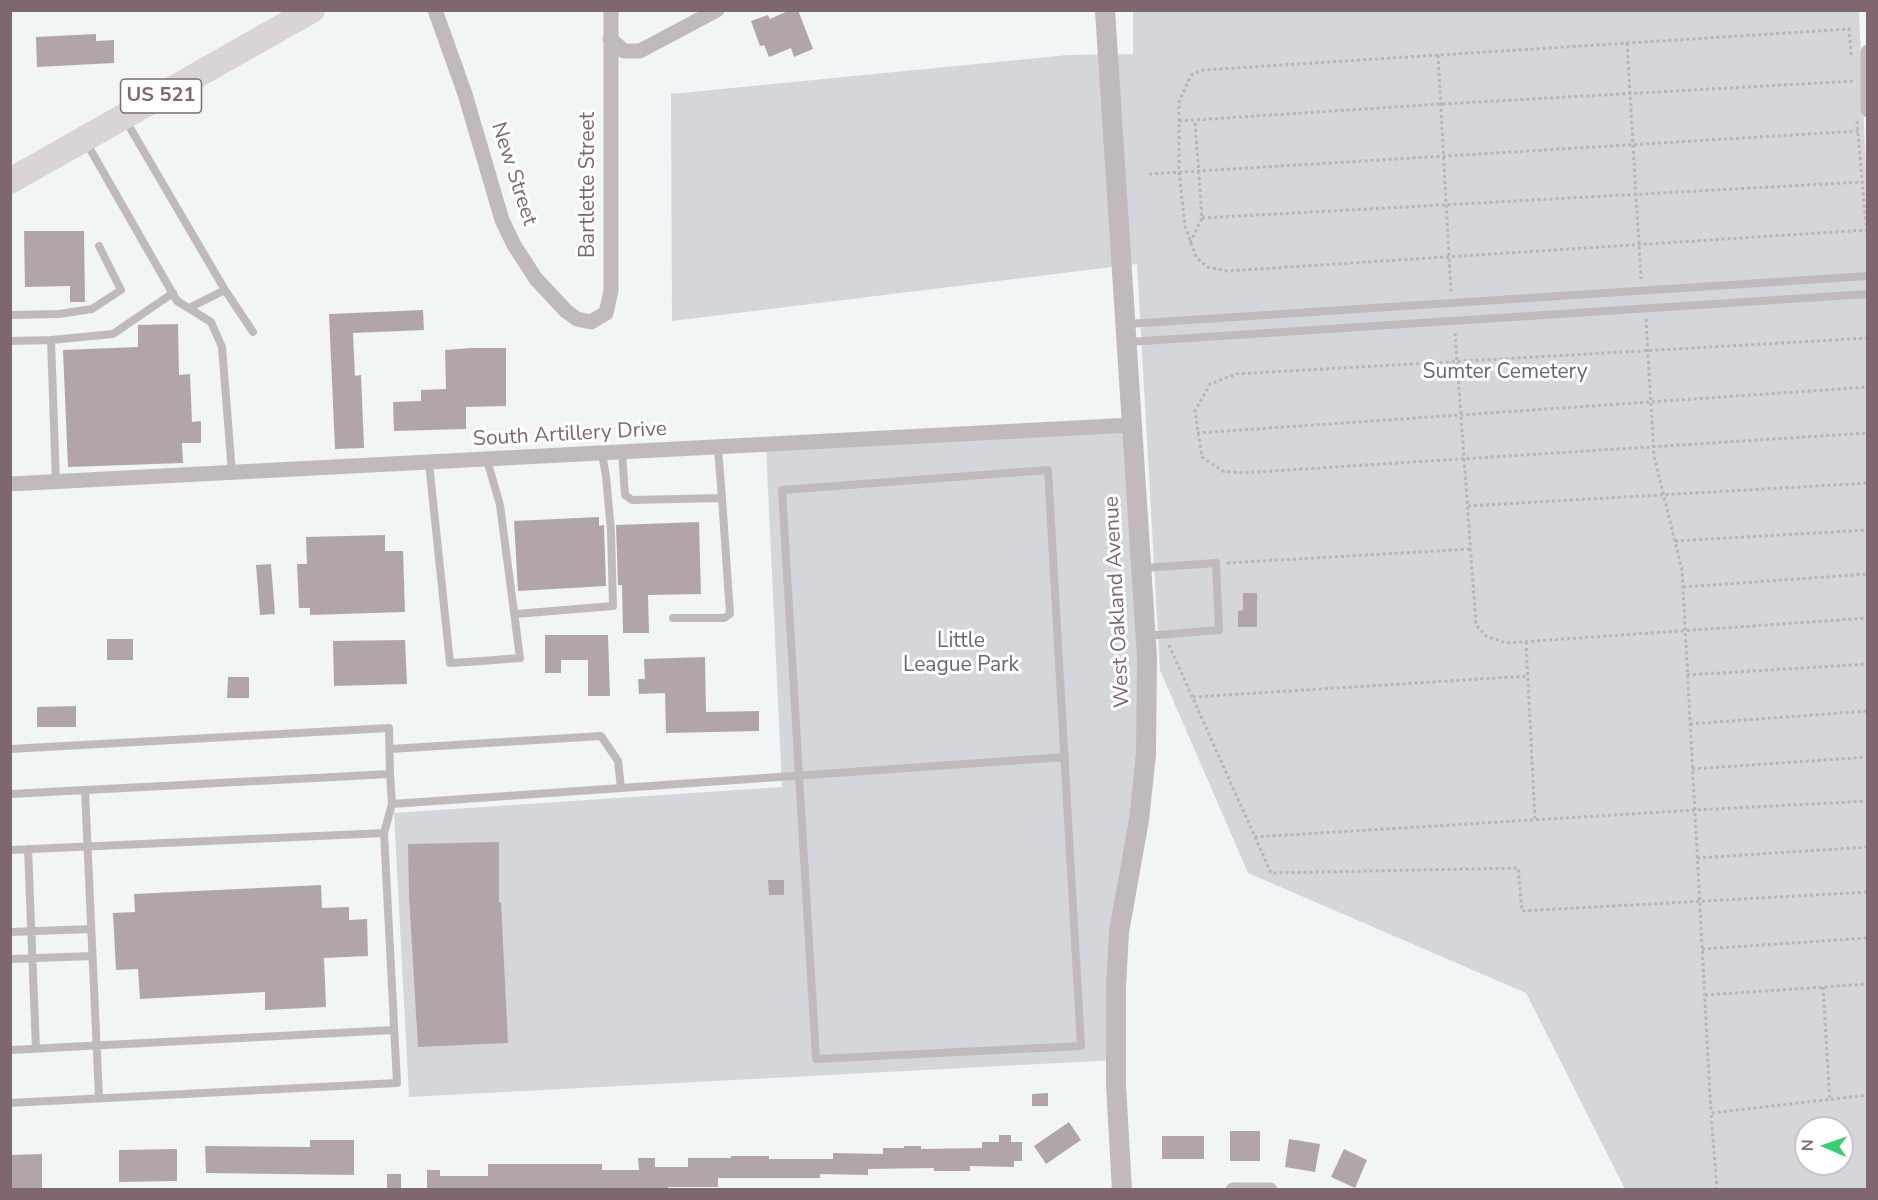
<!DOCTYPE html>
<html>
<head>
<meta charset="utf-8">
<style>
	body { margin:0 }
	#map { position:relative; width:1878px; height:1200px; overflow:hidden; background:#f2f5f5; font-family:"Nunito Sans",sans-serif }
	canvas { display:block }
	.frame { position:absolute; inset:0; border:12px solid #7f6772; pointer-events:none }
	.north { position:absolute; left:1794px; top:1116px; width:60px; height:60px; box-sizing:border-box; background:#fff; border:2px solid #ccc2c7; border-radius:50%; rotate:272deg; font-size:16px; font-weight:700; line-height:24px; text-align:center; color:#7f6772 }
	.north::after { content:''; display:block; margin:auto; width:21px; height:27px; background:#39ce6d; clip-path:polygon(50% 0,100% 100%,50% 72%,0 100%) }
</style>
</head>
<body>
<div id="map">
<canvas width="1878" height="1200"></canvas>
<div class="frame"></div>
<div class="north">N</div>
</div>
<script>
const context = document.querySelector('canvas').getContext('2d');
context.lineJoin = 'round';
function fill(path, color) { context.fillStyle = color; context.fill(path, 'evenodd'); }
const poly = rows => new Path2D(rows.map(r => 'M' + r).join(''));
function strokePath(path, color, width, dash) { context.strokeStyle = color; context.lineWidth = width; context.lineCap = dash ? 'butt' : 'round'; context.setLineDash(dash || []); context.stroke(path); }
function drawText(font, color, halo, rows, align = 'center') {
  context.font = font + ' "Nunito Sans",sans-serif'; context.lineWidth = 6; context.setLineDash([]); context.textBaseline = 'middle'; context.strokeStyle = halo; context.fillStyle = color; for (const [text, x, y, turn = 0] of rows) {
    context.save(); context.translate(x, y); context.rotate((+turn || 0) * Math.PI / 180); context.textAlign = isNaN(turn) ? turn : align; if (halo) context.strokeText(text, 0, 0); context.fillText(text, 0, 0); context.restore();
  }
}
fill(poly([
	[1133,11,1859,11,1868,213,1867,1189,1625,1189,1526,993,1248,873,1160,670,1137,264,672,321,671,94,1068,55,1133,54],
	[1806,1128,1842,1128,1842,1164,1806,1164],
	[1132,425,1147,657,1116,1060,409,1097,394,813,782,787,766,446]
]), '#d4d6db');
fill(poly([
	[790,10,798,10,813,49,794,57,791,48,769,57,764,45,760,46,751,21,768,15,770,19],
	[96,34,96,41,114,40,114,63,37,67,36,37],
	[24,231,84,231,85,302,70,302,70,286,25,287],
	[423,310,424,330,353,333,355,376,361,375,364,448,335,449,329,314],
	[178,324,179,375,190,374,192,422,201,421,201,443,182,443,183,463,68,467,63,350,138,347,138,325],
	[471,348,506,348,506,406,466,407,466,429,394,431,393,402,421,401,421,390,446,389,445,350],
	[599,517,599,526,604,525,606,586,518,591,514,521],
	[699,522,701,594,648,595,649,633,623,633,622,585,618,585,616,525],
	[385,535,385,551,403,551,405,612,310,615,310,608,299,608,297,564,307,564,306,537],
	[271,564,275,614,260,615,256,565],
	[1243,593,1257,593,1257,627,1238,627,1238,611,1243,610],
	[545,635,608,635,610,696,588,696,588,660,561,660,561,673,545,673],
	[107,639,133,639,133,660,107,660],
	[405,640,407,684,334,686,333,641],
	[705,657,706,712,759,711,759,731,666,733,665,693,639,694,638,679,645,679,644,659],
	[228,677,249,677,249,698,227,698],
	[76,706,76,727,37,727,37,707],
	[499,842,499,902,501,902,508,1043,418,1047,409,896,408,844],
	[768,880,784,880,784,895,769,895],
	[321,885,322,908,349,907,349,920,367,919,368,956,324,958,326,1007,265,1010,265,992,140,999,138,969,116,970,113,913,135,912,134,894],
	[1048,1093,1048,1106,1032,1106,1032,1094],
	[1069,1122,1081,1140,1046,1164,1034,1146],
	[1230,1131,1260,1131,1260,1161,1230,1161],
	[999,1135,1011,1135,1011,1142,1022,1142,1022,1161,1014,1161,1014,1167,970,1166,970,1171,934,1171,934,1168,868,1169,868,1175,820,1174,820,1178,718,1178,718,1187,668,1187,668,1189,427,1190,427,1170,440,1170,440,1176,488,1176,488,1164,602,1164,602,1170,639,1170,638,1158,655,1158,655,1167,688,1167,688,1158,731,1158,731,1156,769,1156,769,1159,833,1159,833,1153,883,1154,883,1148,904,1148,904,1146,921,1146,921,1149,982,1148,982,1142,999,1142],
	[1162,1136,1204,1136,1204,1159,1162,1159],
	[1289,1139,1320,1144,1315,1172,1285,1167],
	[310,1140,354,1140,354,1175,206,1173,205,1146,310,1147],
	[177,1149,177,1181,119,1182,119,1150],
	[1344,1149,1367,1160,1355,1188,1331,1177],
	[42,1154,42,1190,10,1190,10,1155],
	[387,1174,401,1174,401,1190,387,1190]
]), '#b1a5ab');
strokePath(poly([
	[1627,43,1641,279],
	[1438,55,1451,293],
	[1851,55,1849,29,1203,70,1191,75,1179,102,1179,172,1185,226,1196,257,1207,267,1227,271,1866,230],
	[1179,121,1441,104,1854,81],
	[1857,121,1868,249],
	[1149,174,1858,131],
	[1202,218,1862,182],
	[1190,243,1202,218,1195,121],
	[1646,319,1654,456,1682,570,1711,1113],
	[1455,333,1476,625,1486,636,1506,643,1868,618],
	[1868,338,1236,374,1210,384,1195,411,1202,457,1223,471,1241,473,1868,433],
	[1197,433,1868,387],
	[1468,506,1868,483],
	[1675,541,1868,530],
	[1227,563,1471,549],
	[1683,587,1868,574],
	[1526,642,1535,819],
	[1169,645,1255,837,1695,810,1868,801],
	[1687,675,1868,664],
	[1193,697,1528,676],
	[1690,724,1868,711],
	[1692,769,1868,757],
	[1255,837,1271,873,1518,868,1522,911,1868,892],
	[1697,858,1868,847],
	[1702,949,1868,938],
	[1823,987,1830,1101],
	[1705,995,1868,984],
	[1717,1190,1711,1113,1868,1095]
]), '#bab4b7', 3, [3, 3]);
strokePath(poly([
	[126,121,225,290,189,308],
	[86,142,177,301,211,322,222,347,232,473],
	[225,290,253,332],
	[10,315,59,314,92,309,121,290,99,246],
	[1127,324,1868,276],
	[51,340,56,482],
	[10,341,51,340,113,334,173,293],
	[1128,342,1868,294],
	[622,453,625,495,632,500,722,498,718,448],
	[429,463,450,663,482,661,520,658,500,505,487,460],
	[1048,470,1081,1046,816,1059,782,490,1048,470],
	[1143,568,1216,563,1219,630,1146,636],
	[516,614,613,606,611,531,606,476,602,454],
	[673,618,724,618,730,614,722,498],
	[10,749,389,728,390,774],
	[390,749,601,736,618,761,621,788],
	[85,791,99,1098],
	[10,794,390,774,392,804,1065,757],
	[28,849,36,1049],
	[10,850,384,833],
	[10,932,91,929],
	[10,959,92,956],
	[10,1050,394,1030],
	[10,1103,397,1083,384,833,392,804]
]), '#c1babd', 8);
strokePath(poly([
	[435,10,465,94,502,220,514,245,536,279,566,311,577,319,591,322,606,313,611,291,611,10],
	[610,39,624,51,640,51,717,10],
	[1868,52,1868,110],
	[10,484,1132,425],
	[1233,1190,1270,1190]
]), '#c1babd', 15);
strokePath(poly([
	[1105,10,1147,657,1146,754,1139,820,1119,932,1116,987,1116,1085,1122,1190]
]), '#c1babd', 20);
strokePath(poly([
	[10,181,312,10]
]), '#dbd4d7', 26);
for (const [x, y, w] of [
	[161,96,81]
]) { const box = new Path2D(); box.roundRect(x - w / 2, y - 17, w, 34, 4.5); context.fillStyle = '#fff'; context.fill(box); strokePath(box, '#7f6772', 1.5); }
drawText('bold 20px', '#7f6772', null, [
	["US 521",161,96]
]);
drawText('21px', '#7f6772', '#fff', [
	["New Street",513,174,72],
	["Bartlette Street",589,185,-90],
	["South Artillery Drive",570,435,-3],
	["West Oakland Avenue",1118,602,-93]
]);
drawText('21px', '#656777', '#fff', [
	["Sumter Cemetery",1505,373],
	["Little",961,642],
	["League Park",961,666]
]);
</script>
</body>
</html>
